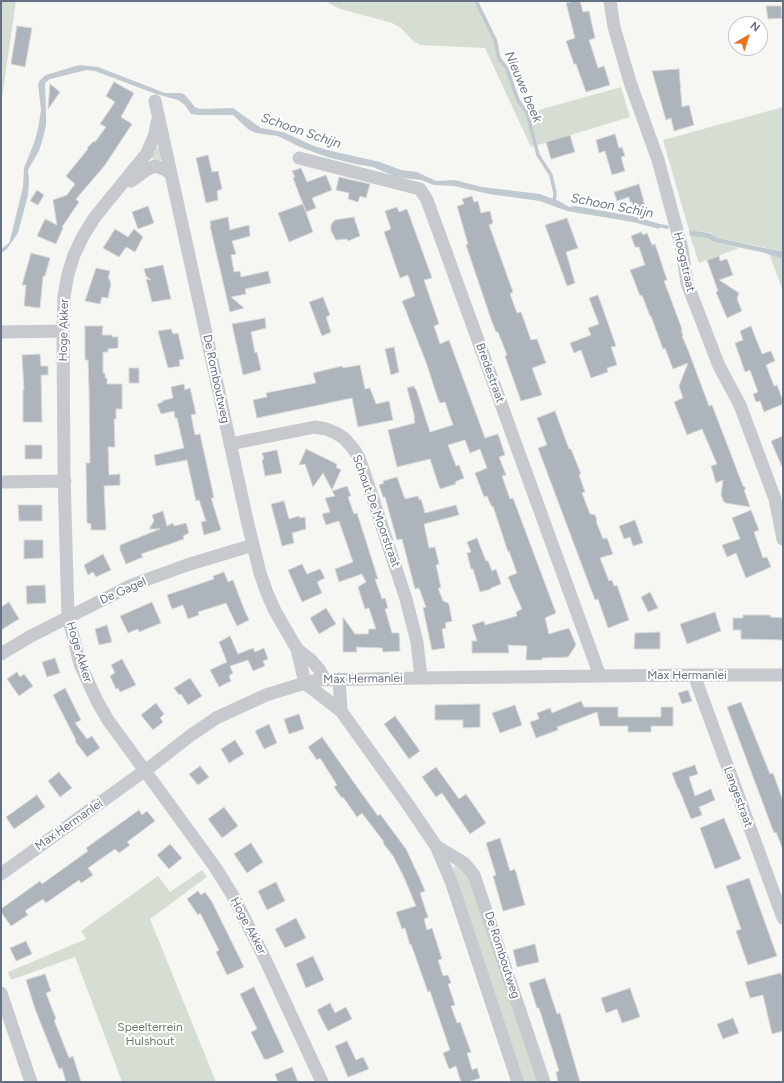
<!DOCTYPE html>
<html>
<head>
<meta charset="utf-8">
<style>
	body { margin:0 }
	#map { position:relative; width:784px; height:1083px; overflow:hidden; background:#f6f7f3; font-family:Figtree,sans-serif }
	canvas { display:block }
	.frame { position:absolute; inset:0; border:2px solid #647185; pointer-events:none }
	.north { position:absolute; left:728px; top:16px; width:40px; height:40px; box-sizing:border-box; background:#fff; border:1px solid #c1c6ce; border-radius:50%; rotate:38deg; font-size:11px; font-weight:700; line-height:16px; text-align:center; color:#647185 }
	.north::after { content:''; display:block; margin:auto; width:14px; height:18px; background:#ea711f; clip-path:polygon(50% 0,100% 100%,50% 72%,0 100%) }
</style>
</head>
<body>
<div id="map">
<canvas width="784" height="1083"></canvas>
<div class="frame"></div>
<div class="north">N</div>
</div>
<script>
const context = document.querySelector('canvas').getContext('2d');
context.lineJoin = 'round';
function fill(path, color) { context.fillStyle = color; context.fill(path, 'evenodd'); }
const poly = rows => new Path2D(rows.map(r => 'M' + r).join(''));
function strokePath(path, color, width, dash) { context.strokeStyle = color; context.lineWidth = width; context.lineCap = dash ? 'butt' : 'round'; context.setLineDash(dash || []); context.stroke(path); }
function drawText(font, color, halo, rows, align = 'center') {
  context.font = font + ' Figtree,sans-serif'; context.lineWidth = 4; context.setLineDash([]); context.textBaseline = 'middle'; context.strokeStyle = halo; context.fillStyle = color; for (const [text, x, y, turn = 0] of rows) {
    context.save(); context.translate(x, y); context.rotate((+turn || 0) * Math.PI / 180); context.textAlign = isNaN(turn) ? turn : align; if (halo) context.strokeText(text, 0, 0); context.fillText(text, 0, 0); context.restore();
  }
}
fill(poly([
	[1,1,16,1,1,105],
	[325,1,478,1,498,42,499,52,501,58,510,71,519,99,528,113,621,87,630,117,531,147,485,48,420,45,413,41,401,28,392,23,340,9],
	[783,107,783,291,767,248,718,238,713,236,711,233,689,230,663,140],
	[159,147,162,159,157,161,151,158,156,148],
	[690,236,707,238,714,242,739,248,699,263],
	[455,865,466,871,540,1082,525,1082,453,869],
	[202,870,207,877,150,919,216,1082,122,1082,75,957,11,980,8,972,86,939,81,931,158,876,170,892]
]), '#d6ded4');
fill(poly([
	[79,65,98,67,165,93,181,93,185,95,195,107,200,109,233,108,261,128,283,132,314,146,327,150,380,162,401,170,417,172,436,181,455,180,482,187,540,194,559,201,569,207,575,206,632,216,660,224,659,229,633,222,567,211,540,201,489,194,454,186,434,185,421,180,396,177,373,167,355,164,327,157,300,147,278,136,256,133,249,130,233,115,199,115,191,114,185,105,178,100,156,94,95,71,87,70,50,79,45,83,46,111,46,125,43,138,39,151,28,170,29,181,28,195,18,233,7,249,1,253,1,249,9,243,10,240,23,187,24,168,34,143,38,129,41,110,38,84,40,80,46,75],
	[689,230,709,233,718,238,783,252,783,259,761,252,714,242,707,238,690,236]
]), '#c1c9d0');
strokePath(poly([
	[476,1,495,40,499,59,506,67,518,100,527,113,538,155,551,175,555,193,554,203],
	[655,225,667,227]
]), '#c1c9d0', 3.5);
const building = poly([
	[574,1,580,1,583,12,589,11,595,38,589,40,598,68,604,66,610,85,586,92,576,64,574,64,566,41,575,38,566,3,574,1],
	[766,6,781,6,782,18,768,19,766,6],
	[17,26,32,28,25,67,11,64,17,26],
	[679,69,682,107,689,105,694,125,674,131,671,118,666,120,652,71,679,69],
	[114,82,134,93,121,117,132,124,105,165,76,199,79,202,62,227,63,228,56,244,37,236,45,219,57,225,53,200,67,195,75,184,66,176,88,149,87,148,94,141,95,142,106,127,100,124,115,102,106,96,114,82],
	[50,84,60,92,48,109,50,84],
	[615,134,619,148,622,147,625,156,621,157,625,171,612,175,605,151,599,153,596,140,615,134],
	[570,135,575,152,551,159,546,142,570,135],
	[208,155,212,172,218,171,222,189,217,191,218,200,206,203,196,158,208,155],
	[301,168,307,182,326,175,332,190,312,198,316,208,306,212,293,178,295,177,292,171,301,168],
	[339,177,370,184,366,198,360,196,358,202,348,199,349,193,336,190,339,177],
	[639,184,645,206,634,209,632,202,630,202,629,197,617,201,614,192,639,184],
	[37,190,44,195,38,205,30,201,37,190],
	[472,196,474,202,478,201,481,213,490,211,493,223,489,225,513,292,510,294,517,313,521,312,531,340,537,339,546,363,532,368,542,395,521,401,505,356,507,355,498,332,496,332,492,322,466,245,468,244,457,206,464,204,462,199,472,196],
	[303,204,313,232,289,242,278,213,303,204],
	[148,206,154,223,138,229,132,212,148,206],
	[397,207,399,212,407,209,432,278,424,280,439,324,434,326,440,344,449,340,485,438,498,434,505,455,499,457,506,475,502,476,510,499,513,498,556,613,545,618,549,634,569,628,576,645,568,657,542,658,542,660,526,660,527,646,508,645,509,653,472,653,472,641,477,641,472,625,484,621,485,625,517,616,516,612,522,609,508,577,517,573,509,551,508,552,493,506,492,507,487,496,484,497,475,473,487,468,480,449,470,453,465,440,448,445,456,466,459,465,464,478,455,482,456,484,440,489,430,459,397,467,388,430,415,423,414,418,415,418,407,388,414,386,415,389,416,389,430,432,453,425,445,402,440,403,438,399,426,362,402,301,415,296,408,275,400,278,384,232,391,229,385,211,397,207],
	[228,217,230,230,249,225,250,236,232,241,236,254,231,255,234,272,240,271,241,277,268,271,271,283,245,289,246,294,231,297,244,308,230,312,210,226,211,226,210,221,228,217],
	[354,217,360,236,348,241,347,239,336,240,331,231,331,225,333,222,335,220,354,217],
	[567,218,578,248,566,252,575,283,567,286,545,225,567,218],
	[115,229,128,237,134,229,143,237,135,252,126,247,119,257,103,248,115,229],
	[641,232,643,235,647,233,652,245,655,244,667,280,664,281,682,329,681,329,683,336,682,336,688,350,709,406,712,405,743,486,746,488,744,490,750,507,726,503,724,502,721,495,723,480,716,483,711,466,717,464,702,429,687,435,674,402,683,398,679,386,688,363,673,369,665,348,663,349,651,316,650,316,642,295,640,296,630,270,645,265,639,247,635,247,631,236,641,232],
	[31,253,50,258,45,276,43,276,40,308,24,306,26,285,22,285,31,253],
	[719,256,720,261,727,259,733,275,719,280,739,293,737,299,742,311,727,318,716,292,718,291,707,260,719,256],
	[163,265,171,299,152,302,146,279,151,280,146,276,144,269,163,265],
	[96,268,110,271,108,279,110,279,110,283,111,283,108,298,102,297,100,304,85,301,96,268],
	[598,295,616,346,611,347,617,365,607,368,608,372,591,378,581,350,574,353,570,343,591,335,588,328,599,324,589,298,598,295],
	[323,297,330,315,326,317,331,332,322,336,309,302,323,297],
	[265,318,266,328,251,332,255,353,257,352,261,370,243,375,232,324,265,318],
	[85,326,103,326,102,335,112,335,112,337,118,337,118,348,108,349,108,352,103,352,103,373,105,373,105,378,107,378,107,384,122,384,122,409,116,409,116,419,114,419,115,447,108,447,109,475,120,474,120,485,104,486,106,530,91,530,91,524,87,523,86,463,90,463,89,388,88,360,85,360,85,326],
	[751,326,762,354,771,351,775,361,766,365,774,386,777,385,783,401,783,404,764,412,760,401,756,402,753,394,758,392,750,370,745,372,735,343,743,340,740,331,751,326],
	[171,329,173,334,178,333,184,359,179,360,180,366,168,368,158,331,171,329],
	[394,347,399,372,391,375,385,349,394,347],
	[40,354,41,366,48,366,48,375,41,375,42,422,23,422,23,390,24,390,22,355,40,354],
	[360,365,365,389,370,388,376,404,389,401,393,420,358,427,352,398,257,418,253,400,267,397,266,393,316,383,313,373,342,366,343,368,360,365],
	[129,368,139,368,139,383,129,383,129,368],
	[184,384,185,390,190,388,196,414,191,415,195,435,200,434,214,498,211,498,221,530,204,535,201,522,206,521,199,500,196,501,187,460,156,466,154,455,184,448,177,418,175,418,174,411,161,414,157,404,163,402,162,401,173,398,171,387,184,384],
	[555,411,569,449,571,449,581,474,579,475,585,492,582,493,590,514,595,515,597,520,596,521,603,539,607,538,613,554,600,558,609,581,612,580,614,586,617,585,629,620,608,628,598,599,595,600,538,448,547,445,537,418,555,411],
	[783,436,783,467,782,467,771,441,783,436],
	[25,445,42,445,42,459,25,459,25,445],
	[306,449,337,464,336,467,341,470,332,490,323,473,313,487,305,464,299,465,306,449],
	[277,450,282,473,265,476,262,460,264,459,262,453,277,450],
	[397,477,405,499,418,496,419,500,421,499,425,513,456,505,459,515,424,524,429,548,435,547,439,564,436,565,441,588,438,588,443,601,448,603,449,605,452,621,445,623,446,628,442,629,445,648,432,650,423,608,426,607,419,588,415,589,402,539,397,540,385,497,383,497,379,485,384,483,383,481,397,477],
	[347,486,351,496,348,497,354,514,357,513,378,579,375,579,382,599,385,598,388,608,385,609,392,633,399,633,400,651,383,652,382,648,356,647,357,652,343,652,343,617,355,634,368,634,369,629,376,629,369,608,365,609,358,587,366,582,362,574,339,582,335,569,353,562,339,521,326,525,322,514,330,512,325,498,335,496,332,491,347,486],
	[284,501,289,519,299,516,300,518,305,517,306,529,292,533,294,543,282,546,271,504,284,501],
	[18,505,42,505,42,521,19,521,18,505],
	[751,510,759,530,754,532,763,558,767,557,771,567,746,578,736,553,727,557,722,545,740,539,732,518,751,510],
	[163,511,167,526,173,523,174,526,186,523,189,533,183,536,184,539,141,554,143,557,126,564,120,550,120,545,160,529,149,529,154,521,152,515,163,511],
	[635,520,643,543,633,546,630,537,624,539,619,526,635,520],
	[477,538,486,561,488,561,492,571,496,569,501,584,491,588,491,589,480,592,473,569,471,569,467,553,471,552,467,542,477,538],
	[24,540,43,540,43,558,24,559,24,540],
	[103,554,111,570,96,577,93,572,88,575,84,565,103,554],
	[302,564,307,574,320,569,325,578,317,582,322,593,302,602,288,570,302,564],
	[224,572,228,582,233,580,244,609,249,620,237,626,226,603,198,612,199,615,188,619,183,605,172,609,167,595,214,579,213,576,224,572],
	[45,585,46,603,27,604,26,586,45,585],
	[650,592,658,608,648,612,641,597,650,592],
	[9,602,19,619,1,630,1,607,9,602],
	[152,602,161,623,139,632,138,629,128,633,120,616,152,602],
	[326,608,336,624,319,634,310,618,326,608],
	[715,612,721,631,687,644,680,624,715,612],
	[743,615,770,615,770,617,783,618,783,640,741,639,741,630,733,630,733,618,743,618,743,615],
	[107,625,112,642,99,645,95,629,107,625],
	[660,632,660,649,634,649,635,633,660,632],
	[230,636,238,654,253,648,255,652,264,648,268,659,263,661,265,666,253,671,248,660,230,666,233,673,229,676,231,681,219,687,210,670,227,662,219,642,230,636],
	[55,658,60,673,47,677,42,662,55,658],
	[122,659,136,685,120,692,118,688,116,689,110,676,115,673,111,665,122,659],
	[17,672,20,677,24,674,33,686,19,696,7,679,17,672],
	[190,678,202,696,188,705,181,694,179,695,174,688,190,678],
	[65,688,81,720,75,723,87,739,92,736,100,748,87,757,75,741,76,740,53,695,65,688],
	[688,690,692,701,682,704,678,693,688,690],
	[581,701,584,707,618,707,618,717,661,717,661,707,673,707,673,726,651,726,651,732,628,732,628,726,600,726,597,712,557,727,558,730,536,738,530,722,539,719,537,713,550,708,552,713,581,701],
	[741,702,770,774,773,773,783,801,783,850,776,832,774,833,727,707,741,702],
	[156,703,164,714,160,718,163,722,153,730,141,715,156,703],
	[480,704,480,727,463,728,463,720,435,720,435,705,480,704],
	[515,705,522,725,500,733,492,713,515,705],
	[299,714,304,729,289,734,284,719,299,714],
	[395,716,420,751,409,759,384,724,395,716],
	[269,724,277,743,264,749,255,731,269,724],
	[322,737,357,787,378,816,380,814,406,849,420,879,425,891,420,893,428,917,424,919,427,930,432,928,442,959,438,960,443,976,448,975,451,983,448,984,455,1005,451,1006,457,1023,460,1022,471,1052,467,1053,472,1070,477,1068,480,1078,468,1082,461,1082,456,1066,449,1069,443,1053,450,1050,430,991,428,992,411,944,410,945,405,928,402,929,396,912,416,906,403,875,393,856,383,843,384,842,362,813,357,817,343,797,342,798,334,787,337,785,320,758,317,760,308,747,322,737],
	[235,740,244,754,229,763,221,749,235,740],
	[695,765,698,774,689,777,695,796,711,789,715,800,699,807,702,815,691,819,679,789,678,789,672,773,695,765],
	[200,766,209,777,198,785,189,774,200,766],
	[436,767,459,799,466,794,486,823,470,834,442,793,436,797,422,777,436,767],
	[59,772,72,788,60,797,48,781,59,772],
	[37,795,45,807,14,829,6,817,37,795],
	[224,807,238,826,222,838,208,819,224,807],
	[139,810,142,815,147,811,155,821,127,842,130,845,119,853,115,849,88,868,93,875,81,883,79,880,46,903,43,899,25,911,28,915,11,926,1,912,1,909,40,881,42,884,88,851,86,848,139,810],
	[724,818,741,859,715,869,700,828,724,818],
	[500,838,510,871,515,869,525,905,503,911,493,876,496,875,486,843,500,838],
	[251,843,263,862,247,873,234,854,251,843],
	[170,844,182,858,169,869,157,855,170,844],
	[749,878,777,956,748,965,736,931,741,929,726,886,749,878],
	[276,882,285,901,267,910,258,891,276,882],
	[198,891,201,895,205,892,212,902,244,967,227,975,216,952,219,950,200,913,198,915,187,899,198,891],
	[296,918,306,938,285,948,275,929,296,918],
	[26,941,32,954,16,961,10,948,26,941],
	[535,944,539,962,517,967,513,950,535,944],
	[313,956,324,980,306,988,296,964,313,956],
	[781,973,783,980,783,1031,772,1034,763,995,750,998,745,982,781,973],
	[45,974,51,991,46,993,56,1019,54,1020,69,1058,73,1056,81,1082,66,1082,62,1068,59,1069,35,1009,26,980,45,974],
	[545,978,557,1014,560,1013,580,1082,558,1082,556,1072,559,1071,539,1008,537,1008,529,983,545,978],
	[254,987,284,1052,268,1059,264,1059,251,1032,257,1029,240,994,254,987],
	[630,988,640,1017,622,1023,617,1009,606,1013,601,998,630,988],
	[330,1003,335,1013,346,1007,352,1019,328,1031,317,1010,330,1003],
	[733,1018,739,1033,723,1039,717,1024,733,1018],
	[347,1041,356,1060,363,1057,369,1069,348,1077,335,1046,347,1041],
	[292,1067,298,1082,278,1082,275,1074,292,1067]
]);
fill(building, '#aeb4bb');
strokePath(building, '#d8d8d6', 1);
strokePath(poly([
	[610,1,614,27,630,82,658,160,682,249,687,283,719,366,740,405,775,499,783,539],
	[155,101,247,520,260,573,267,593,275,611,297,649,305,683,341,711,409,806,436,846,451,881,518,1082],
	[157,122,155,134,147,153,95,217,83,236,74,255,68,274,64,296,63,331,64,475,68,616,80,664,97,701,108,720,215,867,233,896,265,959,322,1082],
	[299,158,420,189,427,200,600,676],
	[131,181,148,169,155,166,164,169,171,174],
	[1,332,63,331],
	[230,444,315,427,326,429,336,433,345,439,355,451,359,458,367,481,406,599,417,642,421,678],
	[1,482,65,481],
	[297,649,311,660,319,669,325,680],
	[1,654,31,636,132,585,187,565,253,545],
	[694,675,783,918],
	[339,679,341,711],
	[436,846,464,863,474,875,544,1082],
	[1,874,154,764,191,735,216,718,266,695,305,683,317,680,421,678,694,675,783,675],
	[1,993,31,1082]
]), '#c6c9cd', 13);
drawText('12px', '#647185', '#fff', [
	["Hoogstraat",684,262,77],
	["Hoge Akker",64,330,-89],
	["Bredestraat",490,373,70],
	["De Romboutweg",216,379,78],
	["Schout De Moorstraat",376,511,70],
	["De Gagel",123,591,-24],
	["Hoge Akker",79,652,73],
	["Max Hermanlei",687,675],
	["Max Hermanlei",363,679,-1],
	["Langestraat",738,797,70],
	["Max Hermanlei",69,825,-35],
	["Hoge Akker",248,926,62],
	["De Romboutweg",502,955,72]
]);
drawText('12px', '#647c63', '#fff', [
	["Speelterrein",150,1027],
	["Hulshout",150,1041]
]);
drawText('italic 13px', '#657989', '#fff', [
	["Nieuwe beek",523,87,67],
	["Schoon Schijn",301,131,19],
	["Schoon Schijn",612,206,11]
]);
</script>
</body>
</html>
